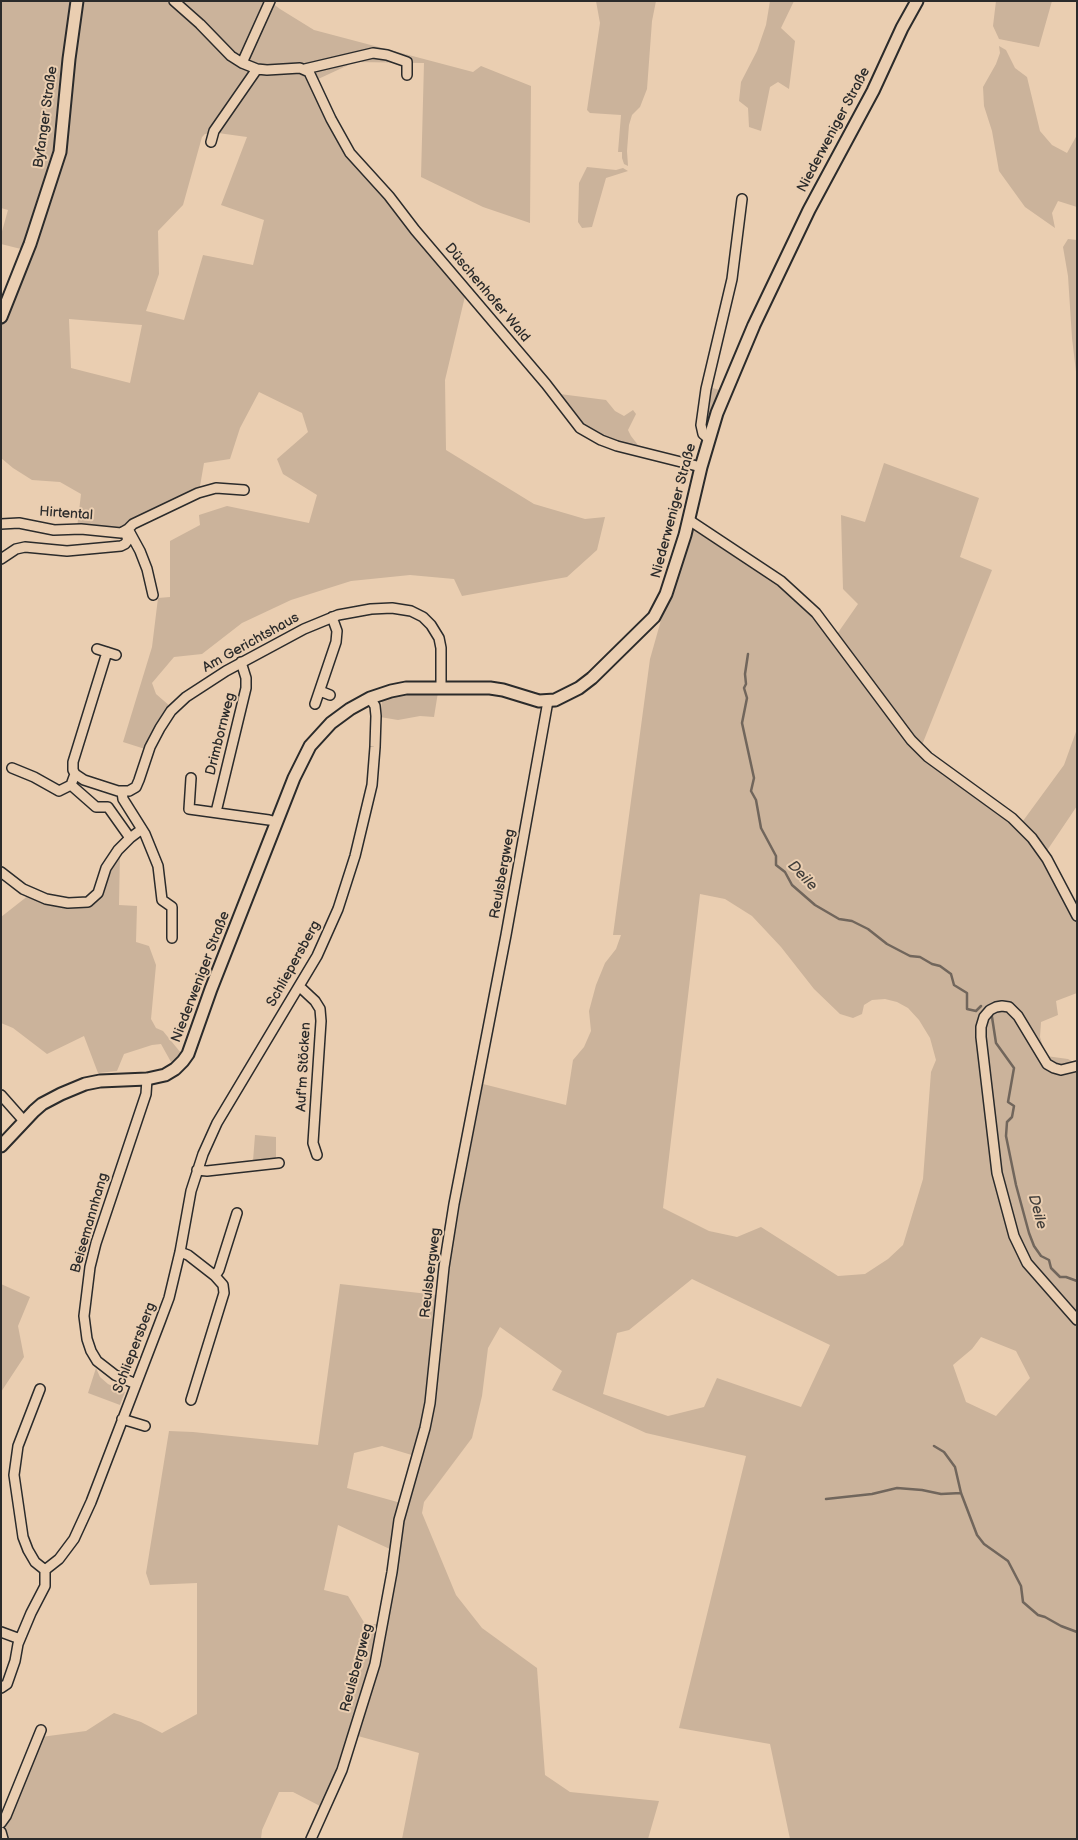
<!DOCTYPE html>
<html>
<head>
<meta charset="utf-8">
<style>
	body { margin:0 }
	#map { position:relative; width:1078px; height:1840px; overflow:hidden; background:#eaceb1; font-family:"Balsamiq Sans",sans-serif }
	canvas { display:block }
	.frame { position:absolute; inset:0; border:2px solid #2b2b2b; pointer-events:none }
</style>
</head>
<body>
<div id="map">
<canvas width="1078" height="1840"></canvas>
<div class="frame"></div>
</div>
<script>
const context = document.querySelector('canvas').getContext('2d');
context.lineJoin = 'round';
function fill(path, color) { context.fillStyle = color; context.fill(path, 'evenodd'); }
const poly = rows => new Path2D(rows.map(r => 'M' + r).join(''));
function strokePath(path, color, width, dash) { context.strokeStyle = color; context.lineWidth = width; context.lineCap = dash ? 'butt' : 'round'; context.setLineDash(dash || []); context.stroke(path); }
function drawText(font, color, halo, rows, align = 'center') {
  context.font = font + ' "Balsamiq Sans",sans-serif'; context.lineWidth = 4; context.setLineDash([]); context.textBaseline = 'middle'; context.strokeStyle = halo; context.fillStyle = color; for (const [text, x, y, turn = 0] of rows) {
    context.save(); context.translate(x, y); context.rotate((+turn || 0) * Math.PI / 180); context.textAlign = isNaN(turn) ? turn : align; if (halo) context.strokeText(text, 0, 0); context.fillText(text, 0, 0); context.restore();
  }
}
fill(poly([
	[1,1,273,1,272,3,280,9,314,30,473,72,481,66,531,86,530,223,483,207,421,177,424,63,355,62,316,80,340,135,467,288,445,380,446,450,534,504,585,519,605,517,597,550,567,577,462,596,454,579,410,575,351,581,291,600,242,623,202,654,174,657,152,683,156,694,171,707,156,726,145,749,123,742,152,647,158,598,170,597,170,541,200,525,199,515,227,506,309,523,317,495,283,474,277,459,308,432,302,413,259,392,240,428,230,459,204,463,199,492,125,531,77,528,81,494,60,482,32,480,13,468,1,458,1,315,25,250,1,244,1,235,8,210,1,208],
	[218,133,247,137,221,205,264,220,253,265,203,255,184,320,146,311,159,274,158,231,183,205,202,137,205,134],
	[69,319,142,325,130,383,71,368],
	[596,1,656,1,652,21,647,89,640,107,632,115,629,125,627,151,628,166,624,164,622,158,622,152,618,152,621,115,590,113,587,110,600,23],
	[770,1,794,1,781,28,795,41,789,89,778,82,770,87,761,131,749,127,748,108,739,101,741,82,757,51,766,25],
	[996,1,1052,1,1039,47,999,39,993,26],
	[999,46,1006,50,1015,68,1027,77,1040,131,1052,145,1067,153,1077,135,1077,207,1058,201,1052,213,1055,228,1025,207,999,171,992,131,984,106,983,87,996,64,1000,53],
	[587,167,616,170,623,168,628,171,606,178,592,227,582,228,578,222,579,183],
	[1068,239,1077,240,1077,380,1072,338,1068,276,1063,247],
	[709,387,723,391,708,430,705,430],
	[560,394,606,400,615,411,624,416,633,410,636,414,628,430,631,436,638,445,637,450,585,431,558,398],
	[884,463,979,498,960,557,992,570,920,750,1020,825,1064,765,1077,729,1077,806,1042,858,1077,924,1077,993,1056,1001,1058,1015,1041,1022,1040,1037,1046,1056,1068,1059,1077,1064,1077,1839,790,1839,770,1744,679,1728,746,1456,646,1433,552,1390,562,1371,500,1327,488,1348,482,1396,472,1438,424,1502,422,1513,456,1595,482,1628,537,1668,545,1775,570,1792,659,1801,648,1839,402,1839,419,1753,358,1736,381,1657,397,1568,400,1526,428,1427,445,1283,483,1084,566,1105,573,1060,584,1047,591,1031,589,1011,596,985,605,963,616,949,621,935,613,935,650,659,665,606,690,533,697,529,781,582,835,637,858,604,843,589,841,515,865,522],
	[700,894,725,899,752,916,781,947,814,989,840,1014,853,1018,862,1014,864,1005,872,1000,885,999,897,1002,908,1008,919,1020,930,1038,936,1060,931,1072,923,1179,903,1245,888,1259,865,1274,838,1276,761,1227,737,1237,709,1231,663,1208],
	[692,1279,830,1345,801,1407,717,1378,704,1407,668,1416,603,1394,617,1333,629,1330],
	[981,1337,1016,1351,1030,1378,996,1416,966,1402,953,1365,972,1349],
	[438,692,434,717,420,716,398,720,380,717,382,700,389,695],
	[120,852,119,905,137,906,136,942,149,946,156,965,151,1019,156,1028,163,1031,181,1053,171,1062,161,1044,152,1045,124,1054,117,1071,98,1073,84,1036,47,1054,13,1028,1,1023,1,917,29,895,88,904],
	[255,1135,276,1137,276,1160,253,1161],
	[1,1284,30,1297,18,1326,24,1357,1,1392],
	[340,1284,437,1295,427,1400,415,1456,382,1446,354,1453,347,1488,401,1503,392,1550,338,1525,324,1590,348,1596,365,1624,381,1624,371,1663,331,1784,320,1806,293,1792,279,1792,262,1830,261,1839,4,1839,1,1832,1,1824,41,1737,86,1731,114,1713,141,1722,162,1733,197,1714,197,1583,150,1585,146,1573,169,1431,193,1432,318,1445],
	[96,1368,100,1377,108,1384,125,1392,120,1405,88,1393]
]), '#cbb39b');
strokePath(poly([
	[748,654,745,674,746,684,744,688,747,698,742,723,754,778,751,791,756,800,761,828,776,856,776,865,785,872,792,885,815,905,839,919,852,921,868,929,887,944,910,956,920,957,932,964,940,966,951,974,954,985,967,993,967,1009,976,1011,981,1006],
	[992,1017,996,1043,1014,1068,1008,1102,1014,1106,1012,1117,1007,1122,1006,1136,1016,1185,1029,1233,1034,1246,1041,1256,1049,1260,1051,1268,1060,1277,1066,1277,1077,1281],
	[934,1446,944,1452,955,1467,961,1493,977,1535,984,1544,1008,1561,1021,1586,1023,1602,1038,1615,1045,1617,1061,1626,1077,1632],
	[826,1499,872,1494,897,1488,922,1490,941,1494,961,1493]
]), '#71665c', 2.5);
const minor = poly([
	[174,1,200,24,231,56,242,63,257,69,267,70,300,68,309,72,331,119,350,153,389,196,415,230,546,384,580,428,601,440,617,446,701,467],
	[242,63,270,1],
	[305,69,373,53,387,55,407,62,407,75],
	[211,142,214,131,257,69],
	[709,439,703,434,701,425,706,389,732,279,742,199],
	[689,520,781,581,816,613,911,740,928,757,1012,818,1032,838,1047,859,1077,916],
	[1,524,19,523,54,530,81,529,121,533,128,529,133,524,198,493,216,488,244,490],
	[128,529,140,551,147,569,153,595],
	[1,559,16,549,25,547,67,551,121,546,125,544,128,540,125,531],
	[97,649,116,655],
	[320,691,330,695],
	[315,704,336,642,337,631,332,617],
	[12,768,34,777,59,791,71,785,75,774,84,780,118,791,129,791,136,787,139,780,150,747,160,728,171,711,186,697,226,671,304,629,338,615,371,609,392,608,411,611,423,617,431,625,439,638,441,648,441,687],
	[75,774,73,770,73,762,107,652],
	[191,778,189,809,269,820,277,822],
	[71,785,96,807,108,807,130,838],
	[122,792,123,799,145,834,158,866,162,900,172,907,172,938],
	[216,812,246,688,246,678,241,662],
	[1,872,23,889,46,899,68,903,88,902,98,893,106,868,118,850,130,838,142,829],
	[300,987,315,1001,320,1009,321,1021,313,1143,317,1155],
	[1077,1066,1061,1070,1054,1068,1047,1064,1018,1016,1009,1007,1002,1006,996,1007,990,1010,984,1017,981,1027,981,1037,997,1173,1014,1236,1027,1263,1077,1320],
	[1,1095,24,1121],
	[197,1170,207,1171,279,1163],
	[180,1252,188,1255,215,1276,223,1285,224,1293,191,1400],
	[215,1276,219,1270,237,1213],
	[136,1384,115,1375,97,1361,91,1351,87,1339,84,1316,90,1267,96,1243,146,1094,147,1079],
	[40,1389,18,1446,14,1475,23,1537,28,1550,35,1562,45,1570],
	[122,1419,145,1426],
	[45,1570,59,1559,74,1539,91,1502,160,1322,169,1298,180,1252,191,1191,203,1154,217,1123,317,956,338,909,355,856,372,785,375,747,376,716,375,706,370,698],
	[1,1632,20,1639],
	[1,1688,7,1684,15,1661,18,1644,31,1613,45,1586,45,1570],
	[1,1823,6,1816,41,1730],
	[1,1832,3,1839],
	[311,1839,342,1770,375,1664,392,1572,399,1520,425,1428,430,1403,444,1267,454,1204,506,935,548,701]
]);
const tertiary = poly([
	[1,317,30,244,60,152,69,59,77,1],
	[1,1146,34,1111,42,1104,61,1094,85,1084,100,1081,147,1079,165,1075,175,1069,183,1061,188,1054,211,989,294,778,310,746,331,723,350,709,370,698,391,691,406,688,490,688,503,690,539,701,555,700,579,688,592,678,654,617,666,594,685,535,701,467,717,413,754,325,809,210,873,91,902,28,917,1]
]);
strokePath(minor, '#2b2b2b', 12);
strokePath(tertiary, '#2b2b2b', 15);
strokePath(minor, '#eaceb1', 9);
strokePath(tertiary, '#eaceb1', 11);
drawText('14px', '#2b2b2b', '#eaceb1', [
	["Byfanger Straße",46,117,-82],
	["Niederweniger Straße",834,130,-62],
	["Düschenhofer Wald",487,293,50],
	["Niederweniger Straße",674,511,-75],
	["Hirtental",66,514,4],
	["Am Gerichtshaus",251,643,-29],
	["Drimbornweg",221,734,-76],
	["Reulsbergweg",503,874,-80],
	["Schliepersberg",294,964,-61],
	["Niederweniger Straße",201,977,-69],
	["Auf'm Stöcken",304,1067,-87],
	["Beisemannhang",90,1223,-74],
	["Reulsbergweg",431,1273,-83],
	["Schliepersberg",135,1348,-69],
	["Reulsbergweg",357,1668,-75]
]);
drawText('italic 15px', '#423f3b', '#eaceb1', [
	["Deile",802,876,46],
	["Deile",1037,1212,75]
]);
</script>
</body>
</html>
